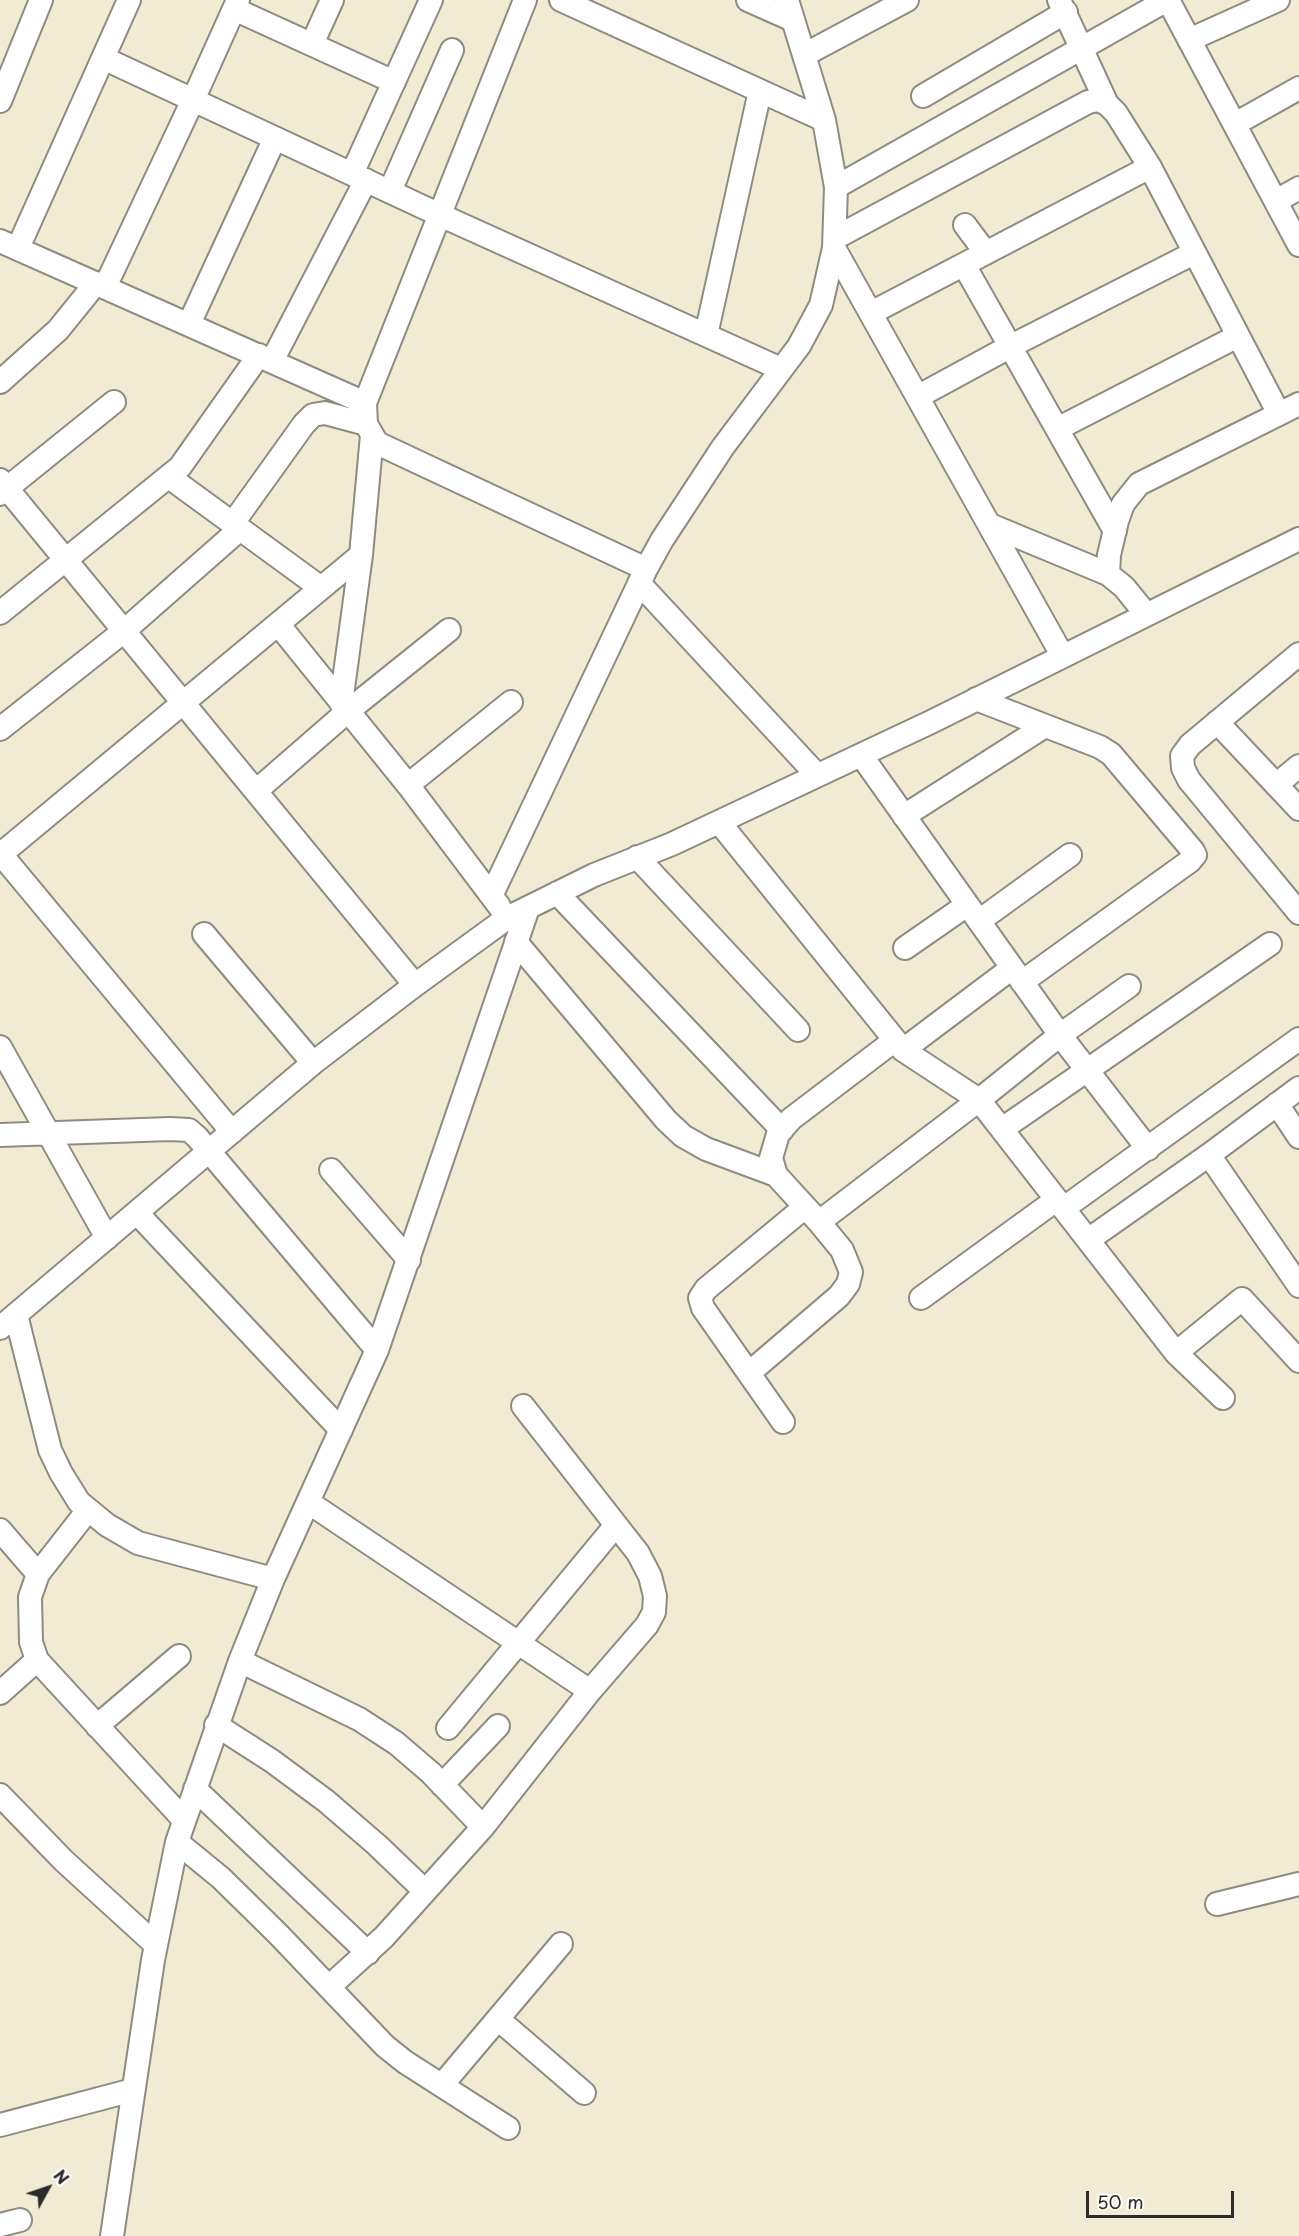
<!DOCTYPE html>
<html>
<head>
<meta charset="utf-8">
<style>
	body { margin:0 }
	#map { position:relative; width:1299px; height:2236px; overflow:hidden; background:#f2ebd4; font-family:"Playpen Sans",sans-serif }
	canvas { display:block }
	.north { position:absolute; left:18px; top:2158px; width:60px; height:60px; -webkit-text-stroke:4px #fdfcf7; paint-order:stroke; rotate:50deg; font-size:16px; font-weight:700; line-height:24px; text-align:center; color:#2b2b2b }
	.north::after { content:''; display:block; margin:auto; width:21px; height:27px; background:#2b2b2b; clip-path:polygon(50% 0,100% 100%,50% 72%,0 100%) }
	.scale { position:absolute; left:1086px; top:2191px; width:148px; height:27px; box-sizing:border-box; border:3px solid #2b2b2b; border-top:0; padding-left:8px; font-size:18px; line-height:21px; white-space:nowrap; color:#2b2b2b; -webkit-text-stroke:4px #fdfcf7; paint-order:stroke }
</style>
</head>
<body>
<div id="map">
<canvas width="1299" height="2236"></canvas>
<div class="north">N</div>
<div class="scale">50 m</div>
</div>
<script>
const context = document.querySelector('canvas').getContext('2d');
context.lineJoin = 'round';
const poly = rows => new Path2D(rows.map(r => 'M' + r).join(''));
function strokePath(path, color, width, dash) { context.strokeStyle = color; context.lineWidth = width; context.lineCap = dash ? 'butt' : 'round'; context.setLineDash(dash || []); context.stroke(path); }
const minor = poly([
	[525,0,365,403,366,424,377,443,646,569],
	[561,0,824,120],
	[748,0,793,20],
	[1059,0,1107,104],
	[1168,0,1299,245],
	[234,9,394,82],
	[1189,40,1278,0],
	[312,44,332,0],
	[804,55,907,0],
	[103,58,440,215,781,369],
	[923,96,1066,12],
	[0,101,41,0],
	[1235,124,1299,88],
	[352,174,431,0],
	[836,187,1167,0],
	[390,191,452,50],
	[1276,201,1299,188],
	[965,225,986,253],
	[835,238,1088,102,1098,100,1107,104,1116,113,1150,167,1279,414],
	[0,241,365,403],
	[18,248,129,0],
	[834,248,1062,655],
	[964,265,1115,531],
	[105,287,193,100,238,0],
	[871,313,1150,167],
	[189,324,275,138],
	[706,335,760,91],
	[272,361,366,180],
	[0,382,58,330,96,283],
	[919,396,1011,346,1194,253],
	[1057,429,1238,336],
	[169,477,321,588],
	[0,480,415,985],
	[0,494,114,402],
	[233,523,304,424,313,415,325,413,366,424],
	[990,525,1108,574,1124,587,1146,614],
	[1108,574,1109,555,1117,521,1123,504,1139,484,1299,404],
	[639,583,817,775],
	[0,613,180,467,259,355],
	[278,624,408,785,499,906],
	[1299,654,1190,745,1182,756,1183,768,1189,780,1299,913],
	[976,699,1100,747,1111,754,1193,851,1195,855,1190,861,1022,982],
	[341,703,361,555,372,435],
	[1217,722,1299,809],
	[0,729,124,631,240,529],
	[861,755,1060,1035,1148,1149],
	[408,785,511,702],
	[1276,785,1299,766],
	[256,791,348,711,449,630],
	[904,816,1045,726],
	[719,822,903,1050,979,1100,1176,1353,1223,1398],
	[0,853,232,1132],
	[1,854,361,555],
	[637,857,798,1030],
	[557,893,782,1130],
	[492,894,646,569,662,540,723,447,799,346,821,305,834,248,836,187,824,120,787,0],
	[979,921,1070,855],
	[204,934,313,1063],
	[516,942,666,1120,683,1136,706,1149,776,1175],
	[905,948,967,905],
	[0,1047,107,1238],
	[903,1050,1012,968],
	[1277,1104,1299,1137],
	[1002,1129,1270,944],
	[0,1135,170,1129,189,1130,197,1137,377,1350],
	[1209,1155,1299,1286],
	[331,1170,409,1260],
	[1064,1208,1299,1039],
	[137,1213,341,1430],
	[819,1222,979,1100,1060,1035,1129,986],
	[1088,1240,1209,1155,1299,1088],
	[921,1298,1056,1200],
	[16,1315,50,1450,61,1473,79,1502,107,1525,138,1543,273,1579],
	[0,1328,313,1063,415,985,507,918,594,875,672,844,931,722,1299,539],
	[1176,1353,1242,1299,1299,1361],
	[749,1373,839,1296,848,1284,851,1272,842,1250,819,1222,776,1175,771,1158,778,1134,791,1119,895,1040],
	[783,1422,703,1308,700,1298,706,1289,805,1207],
	[308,1502,590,1691],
	[88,1510,38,1574,30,1597,31,1642,37,1660,184,1820],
	[0,1530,38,1574],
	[240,1661,359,1719,396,1743,431,1773,483,1827],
	[0,1693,37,1660],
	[216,1725,272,1761,326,1801,377,1845,425,1891],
	[97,1726,179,1656],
	[448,1728,616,1525],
	[442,1785,498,1726],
	[195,1789,368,1953],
	[0,1795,64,1861,155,1944],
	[177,1842,221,1878,278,1934,385,2046,405,2062,508,2128],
	[1217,1904,1299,1884],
	[330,1986,384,1937,483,1827,590,1691,647,1625,654,1612,655,1596,650,1576,638,1553,523,1406],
	[498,2019,584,2093],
	[442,2085,561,1944],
	[0,2125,133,2090],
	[0,2225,20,2220],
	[112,2236,153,1960,177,1842,240,1661,273,1579,377,1350,528,908]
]);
strokePath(minor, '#8e8b80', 26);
strokePath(minor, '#fff', 22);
</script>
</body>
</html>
